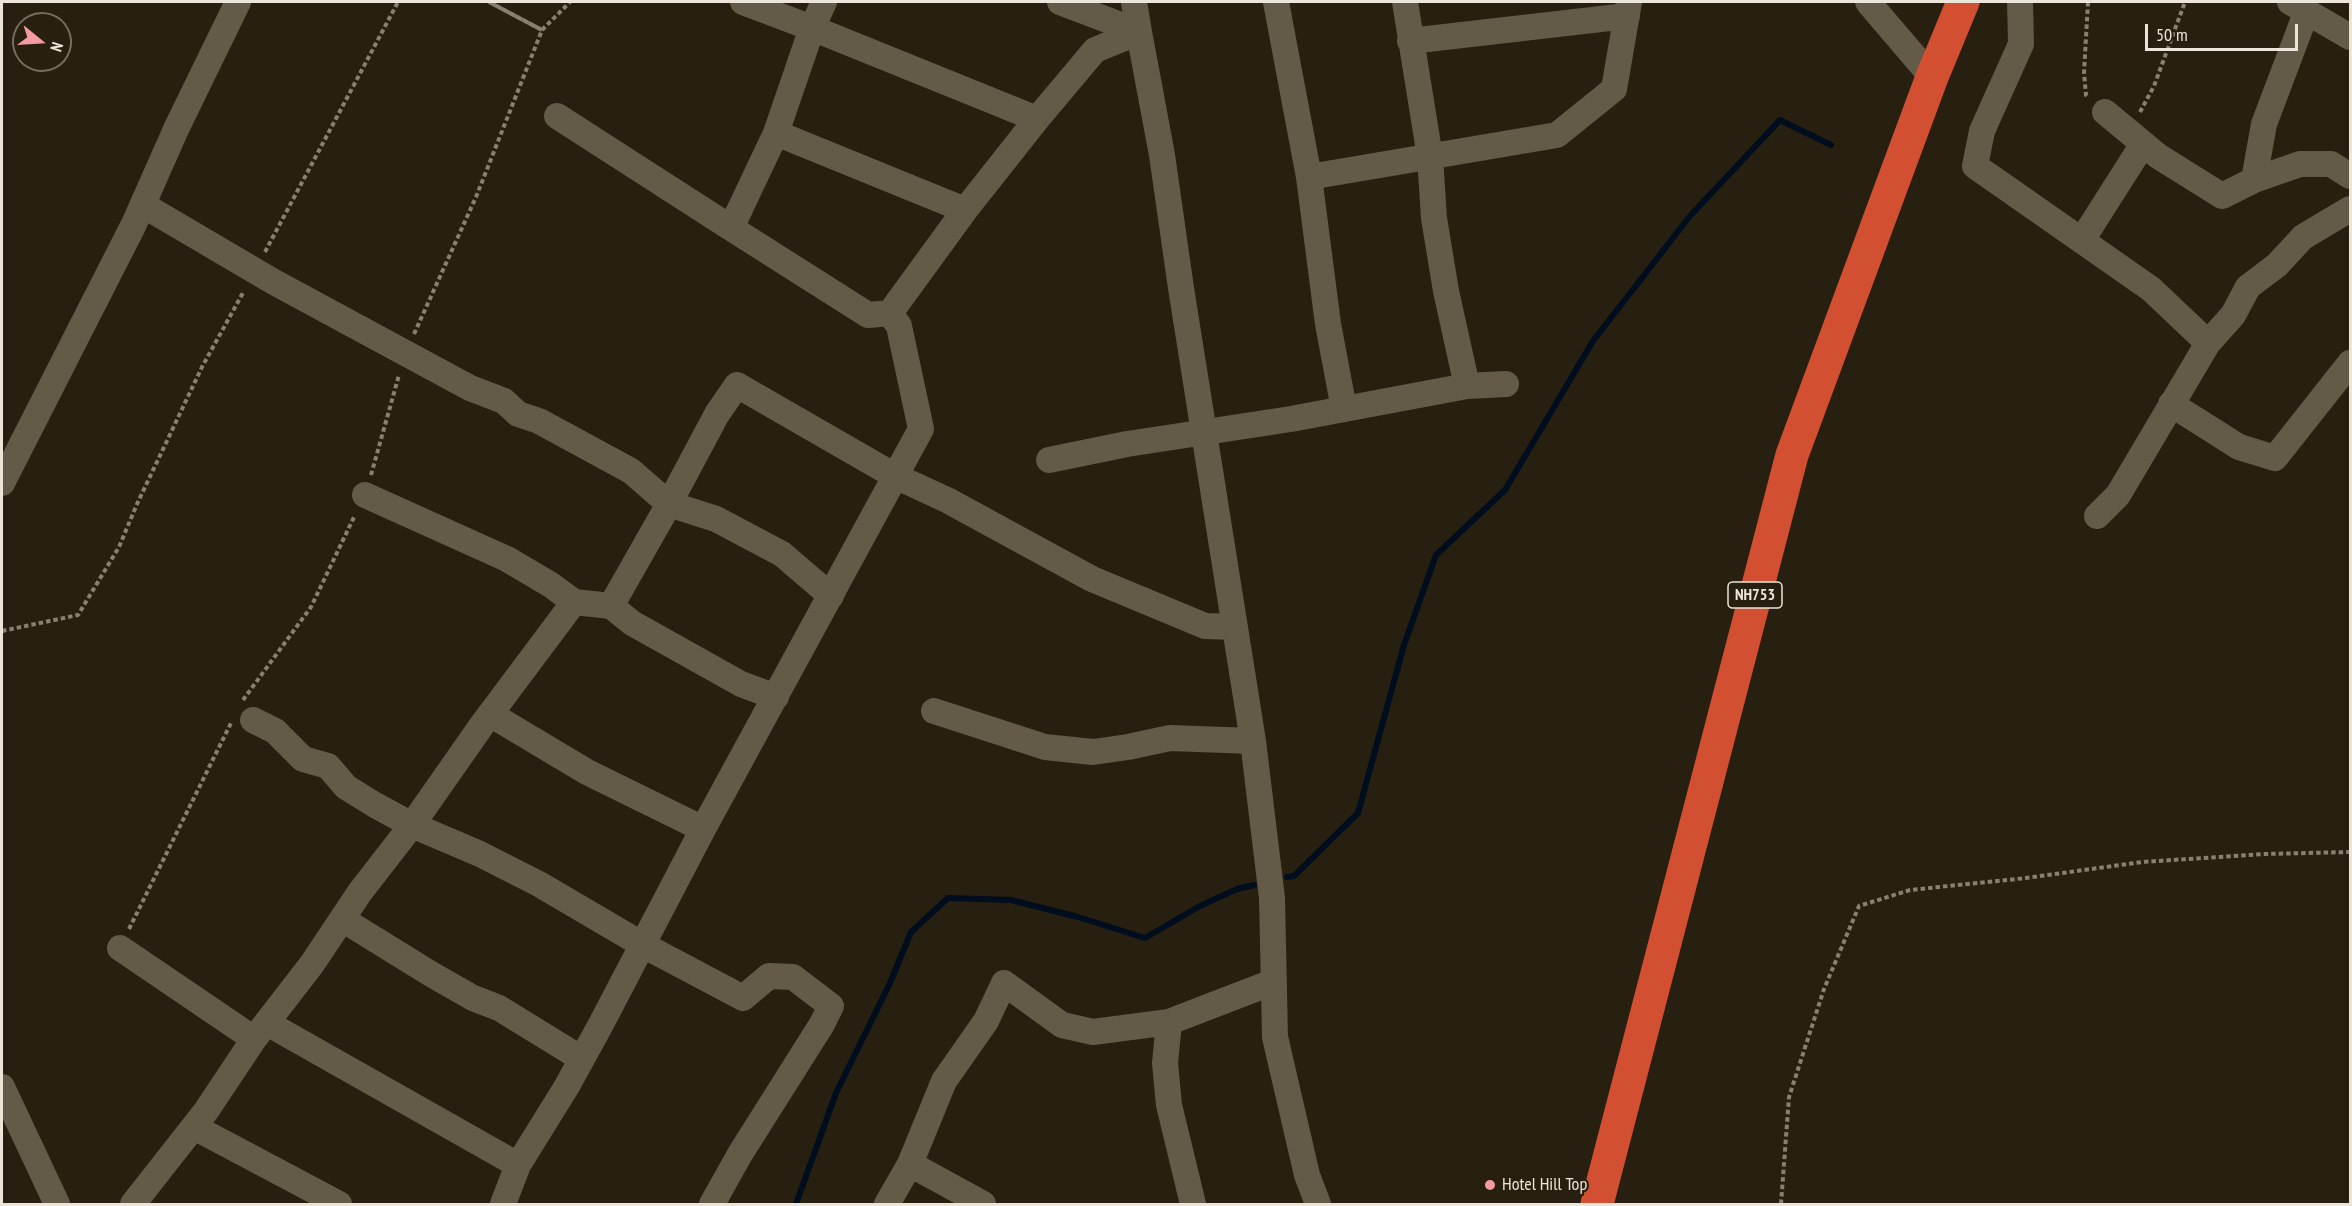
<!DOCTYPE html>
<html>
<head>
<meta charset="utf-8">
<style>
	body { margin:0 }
	#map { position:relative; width:2352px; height:1206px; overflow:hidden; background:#271f0f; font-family:"PT Sans Narrow",sans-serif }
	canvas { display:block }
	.frame { position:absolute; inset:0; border:3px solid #ebe5da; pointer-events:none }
	.north { position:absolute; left:12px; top:12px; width:60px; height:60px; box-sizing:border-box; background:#271f0f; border:2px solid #756e60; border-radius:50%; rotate:108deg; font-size:16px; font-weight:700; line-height:24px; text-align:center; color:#ebe5da }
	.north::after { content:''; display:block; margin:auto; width:21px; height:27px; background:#f49aa1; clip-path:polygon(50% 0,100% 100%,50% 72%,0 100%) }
	.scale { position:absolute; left:2145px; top:24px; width:153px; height:27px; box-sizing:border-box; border:3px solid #ebe5da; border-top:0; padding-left:8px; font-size:18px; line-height:21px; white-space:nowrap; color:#ebe5da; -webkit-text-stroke:4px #271f0f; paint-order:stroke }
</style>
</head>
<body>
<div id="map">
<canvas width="2352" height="1206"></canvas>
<div class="frame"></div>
<div class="north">N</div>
<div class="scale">50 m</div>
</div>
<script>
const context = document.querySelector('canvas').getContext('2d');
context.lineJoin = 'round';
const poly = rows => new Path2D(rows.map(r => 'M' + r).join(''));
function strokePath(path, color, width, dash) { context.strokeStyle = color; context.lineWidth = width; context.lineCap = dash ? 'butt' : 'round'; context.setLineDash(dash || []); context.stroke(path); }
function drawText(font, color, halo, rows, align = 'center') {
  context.font = font + ' "PT Sans Narrow",sans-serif'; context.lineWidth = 4.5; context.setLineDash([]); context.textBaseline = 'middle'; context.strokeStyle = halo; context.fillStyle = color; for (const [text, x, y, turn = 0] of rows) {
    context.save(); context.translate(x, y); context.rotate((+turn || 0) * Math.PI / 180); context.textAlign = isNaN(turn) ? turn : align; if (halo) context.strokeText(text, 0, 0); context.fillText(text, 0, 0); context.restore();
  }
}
strokePath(poly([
	[1287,877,1294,876,1358,813,1404,645,1436,555,1505,490,1593,341,1690,216,1780,120,1831,145],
	[796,1204,836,1093,890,983,911,932,948,898,1011,900,1078,917,1145,938,1200,906,1237,889,1254,885]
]), '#000d1e', 6);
strokePath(poly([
	[489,2,542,30,489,2],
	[2088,2,2084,73,2086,95,2088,97],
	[2140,112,2154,86,2185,2],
	[265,252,398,2],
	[414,334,476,197,542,30,570,2],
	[371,475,399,375],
	[2,631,78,615,119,547,137,504,202,367,244,291],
	[243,700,311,607,355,515],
	[129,929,231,723],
	[1781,1204,1789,1097,1824,989,1859,906,1910,890,2026,878,2142,862,2264,854,2350,852]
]), '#888173', 4, [4.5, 3]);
strokePath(poly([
	[743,2,812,28,824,2],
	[1060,2,1139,32],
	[1134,2,1139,32],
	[1276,2,1309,177,1328,324,1344,409],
	[1405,2,1430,157,1434,218,1446,291,1467,386],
	[1868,2,1932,77],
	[2020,2,2021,44,1982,131,1975,166,2151,289,2208,343,2118,495,2097,516],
	[2290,2,2350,37],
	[1410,41,1627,16],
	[2105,112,2158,156,2222,196,2254,180,2300,164,2331,164,2350,176],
	[557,116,731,228],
	[776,133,965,210],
	[1309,177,1557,135,1614,89,1629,2],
	[2254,180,2264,124,2306,13],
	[143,205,274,282,470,388,504,401,518,414,539,421,631,471,669,504,717,414,737,385,895,476,947,500,1092,579,1205,626,1235,627],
	[2082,240,2143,144],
	[890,313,868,315,731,228,776,133,812,28,1037,119],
	[2208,343,2233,315,2248,287,2277,265,2303,237,2350,209],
	[2171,404,2239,447,2275,458,2350,363],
	[1049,460,1127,444,1291,419,1467,386,1506,384],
	[2,483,134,224,177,127,238,2],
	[365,495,507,559,551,585,574,602],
	[611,606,632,623,741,684,776,697],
	[934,711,1045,747,1093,752,1128,747,1170,738,1253,741],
	[490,714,587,772,703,829],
	[253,720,275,731,303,759,328,766,346,787,375,805,412,825,480,854,539,884,643,945,743,998,769,976,793,977,831,1006,822,1024,740,1154,712,1204],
	[342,919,431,974,473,998,499,1008,582,1059],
	[120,948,254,1039],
	[1169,1022,1165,1063,1169,1105,1193,1204],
	[267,1023,518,1165],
	[2,1087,57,1204],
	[194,1127,339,1204],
	[910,1164,944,1081,986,1021,1004,983,1062,1025,1093,1032,1169,1022,1273,982],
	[133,1204,206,1111,254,1039,312,964,360,892,412,825,482,725,574,602,611,606,669,504,716,519,782,554,831,596],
	[503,1204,518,1165,567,1086,600,1026,703,829,921,429,899,326,890,313,965,210,1037,119,1095,50,1139,32,1162,155,1181,288,1253,741,1272,898,1275,1037,1307,1175,1318,1204],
	[887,1204,910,1164,983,1204]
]), '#645a48', 26);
strokePath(poly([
	[1597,1204,1792,455,1932,77,1963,2]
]), '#d34f32', 33);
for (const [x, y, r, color] of [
	[1490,1185,6,"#f49aa1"]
]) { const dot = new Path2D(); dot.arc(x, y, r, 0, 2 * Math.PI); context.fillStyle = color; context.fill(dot); strokePath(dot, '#271f0f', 2); }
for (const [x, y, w] of [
	[1755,595,54]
]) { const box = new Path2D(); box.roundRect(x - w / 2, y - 13, w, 26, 4.5); context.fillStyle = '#271f0f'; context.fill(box); strokePath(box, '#ebe5da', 1.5); }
drawText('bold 16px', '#ebe5da', null, [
	["NH753",1755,595]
]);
drawText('18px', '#ebe5da', '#271f0f', [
	["Hotel Hill Top",1502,1185]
], 'left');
</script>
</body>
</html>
